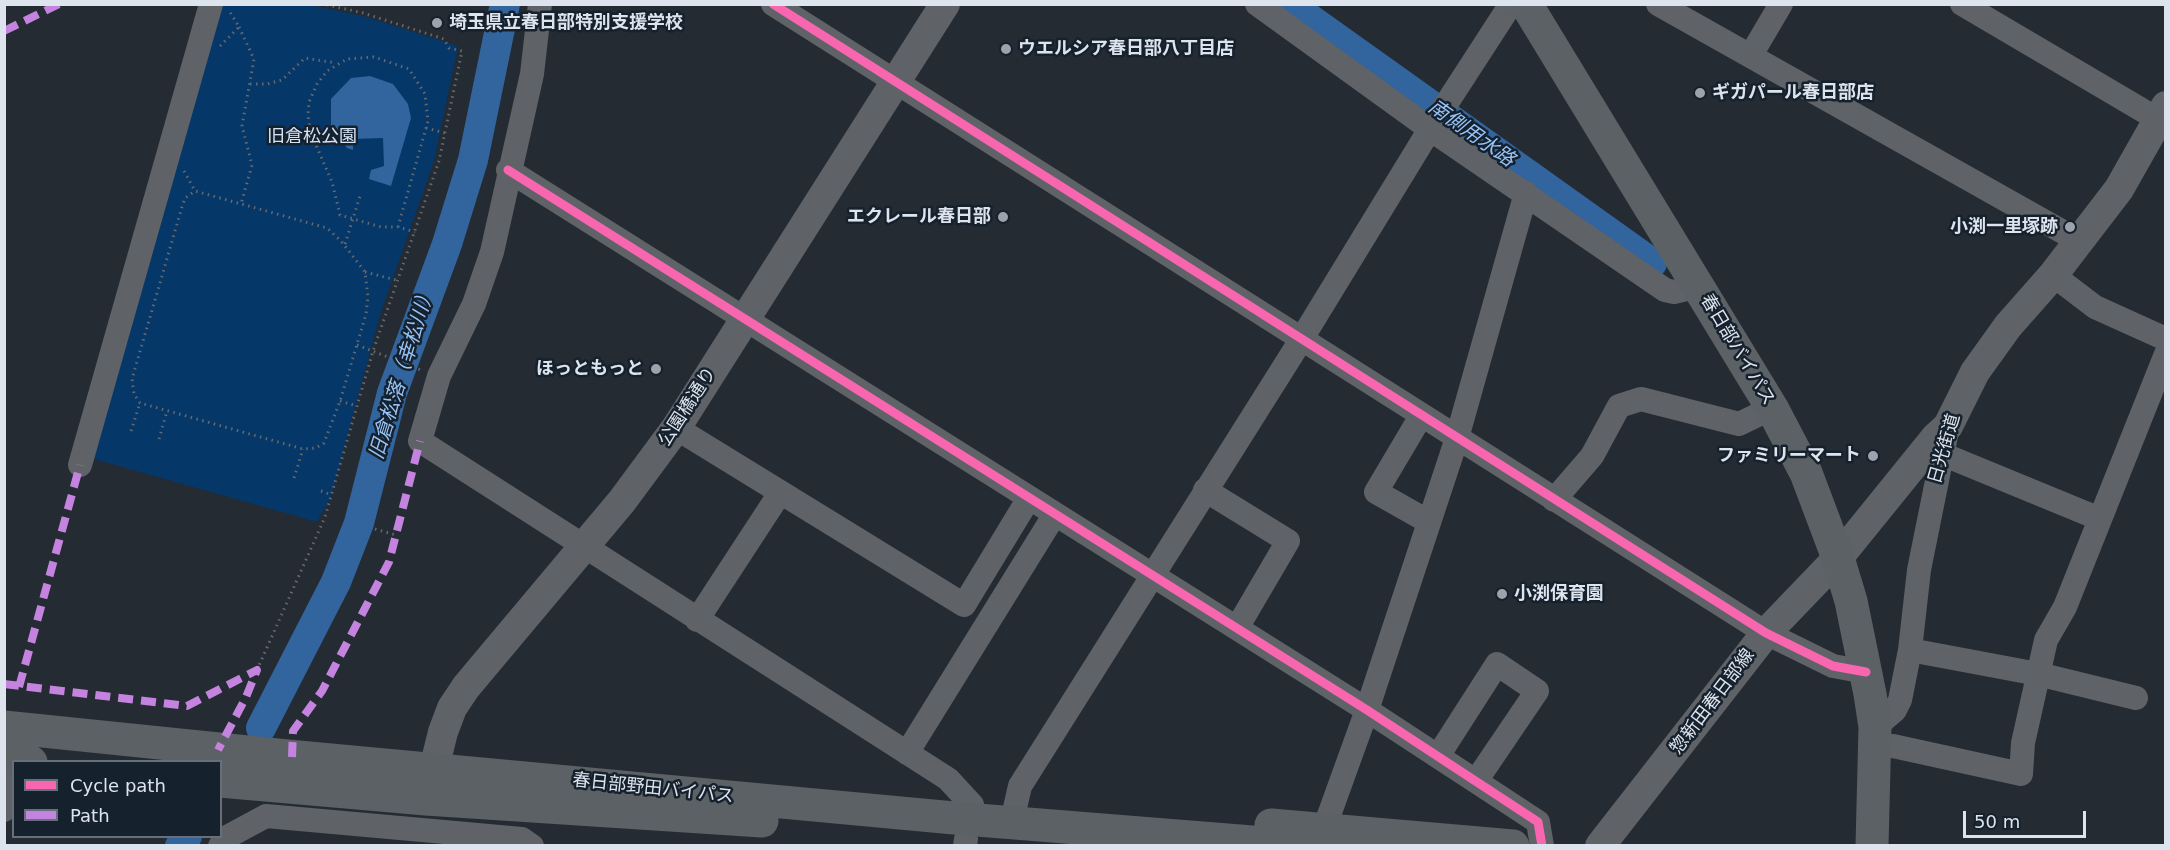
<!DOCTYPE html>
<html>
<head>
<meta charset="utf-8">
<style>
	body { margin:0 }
	#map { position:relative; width:2170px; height:850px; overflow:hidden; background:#252b32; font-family:"DejaVu Sans",sans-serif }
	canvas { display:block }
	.frame { position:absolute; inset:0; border:6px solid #dde4ed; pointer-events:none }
	.legend { position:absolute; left:12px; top:760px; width:210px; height:78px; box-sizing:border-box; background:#16212e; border:2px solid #666f7a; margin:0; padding:8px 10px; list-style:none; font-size:18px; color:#dde4ed }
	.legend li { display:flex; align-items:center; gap:12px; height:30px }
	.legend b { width:30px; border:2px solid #666f7a }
	.scale { position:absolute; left:1963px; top:811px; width:123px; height:27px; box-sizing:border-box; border:3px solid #dde4ed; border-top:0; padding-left:8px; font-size:18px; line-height:21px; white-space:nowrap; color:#dde4ed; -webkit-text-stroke:4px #16212e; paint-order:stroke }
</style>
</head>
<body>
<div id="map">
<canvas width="2170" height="850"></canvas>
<div class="frame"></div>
<ul class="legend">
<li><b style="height:8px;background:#f766af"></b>Cycle path</li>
<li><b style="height:8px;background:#c483df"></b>Path</li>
</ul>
<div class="scale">50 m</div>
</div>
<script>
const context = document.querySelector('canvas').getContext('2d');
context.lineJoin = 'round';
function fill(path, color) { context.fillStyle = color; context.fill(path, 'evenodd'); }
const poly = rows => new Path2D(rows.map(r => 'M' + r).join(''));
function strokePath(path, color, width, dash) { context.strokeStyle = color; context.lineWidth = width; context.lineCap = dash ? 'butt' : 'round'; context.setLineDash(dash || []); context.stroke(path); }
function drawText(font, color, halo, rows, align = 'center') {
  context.font = font + ' "DejaVu Sans","Noto Sans JP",sans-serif'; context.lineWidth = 5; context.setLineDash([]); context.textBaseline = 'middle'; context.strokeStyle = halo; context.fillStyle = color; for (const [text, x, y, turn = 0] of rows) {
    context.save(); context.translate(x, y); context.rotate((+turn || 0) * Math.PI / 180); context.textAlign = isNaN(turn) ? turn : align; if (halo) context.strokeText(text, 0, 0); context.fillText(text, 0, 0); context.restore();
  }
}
fill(poly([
	[222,5,309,5,363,16,458,46,434,161,380,315,331,497,317,522,87,457]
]), '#053769');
fill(poly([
	[370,76,393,84,408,104,411,118,391,186,369,179,371,170,384,166,383,138,353,139,353,150,347,148,331,126,331,99,351,78]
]), '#32649e');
strokePath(poly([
	[1289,4,1652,263],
	[261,728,336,582,359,523,392,393,447,244,473,160,505,4],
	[180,846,187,836]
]), '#32649e', 30);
strokePath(poly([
	[239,27,254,59,242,126,252,165,241,204],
	[220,46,239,27,230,12],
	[250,84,267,84,282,80,305,58,336,63],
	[426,128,445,133],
	[184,171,195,191,327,228,341,241,365,272,368,297,366,314,340,401,324,443,316,448,303,449,140,403,134,394,132,379,182,207,185,198,195,191],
	[398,227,428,121,425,94,409,69,374,57,347,59,327,71,317,84,309,102,308,115,310,131,332,182,340,215,381,227,398,227,415,232],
	[345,244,361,193],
	[365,272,396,280],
	[357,345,421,370],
	[340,401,357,406],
	[131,431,140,403],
	[159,439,167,411],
	[294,478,303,449],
	[321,491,332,495],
	[375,529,396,535],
	[257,670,325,517,373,351,439,161,462,51,449,48,444,39,363,13,324,4]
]), '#66696e', 3, [1.5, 4.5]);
strokePath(poly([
	[540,4,532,74,492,252,474,304,439,376,420,441,948,779,972,805],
	[773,4,1766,633,1833,666,1866,672],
	[1257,4,1430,129,1665,290,1674,292,1699,286],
	[1658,4,2079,241],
	[1962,4,2159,120],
	[1751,55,1781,4],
	[508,170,1367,710,1538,822,1542,846],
	[2053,275,2095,307,2166,339],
	[1421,416,1376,492,1429,522],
	[676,428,964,605,1029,498],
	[1942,454,2100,519],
	[80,465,211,4],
	[1205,490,1288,541,1237,628],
	[1554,500,1592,456,1619,406,1641,399,1739,424,1772,408],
	[697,620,780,493],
	[1910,650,2038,674,2136,698],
	[1875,727,1895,710,1900,700,1910,650,1919,570,1948,426],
	[1875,747,1893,746,2021,774,2023,743,2046,640,2065,607,2166,354],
	[907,753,1055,514],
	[1438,756,1497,664,1537,691,1476,781],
	[1015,808,1020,786,1301,340,1430,129,1511,4],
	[4,810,14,768],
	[1324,829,1367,710,1457,438,1526,193],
	[220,846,227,837,266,816,522,839,532,846],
	[965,846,966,839]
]), '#5f6266', 24);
strokePath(poly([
	[428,793,443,732,452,708,466,687,622,501,676,428,945,4],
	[1600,846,1766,633,1838,558,1936,437,1948,426,1975,372,2008,326,2053,275,2119,189,2166,106]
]), '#5f6368', 30);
strokePath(poly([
	[1526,4,1772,408,1806,473,1838,558,1851,601,1870,694,1875,727,1872,846],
	[4,727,277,755,965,819,1302,846],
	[4,757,31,762],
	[220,781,426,799,762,821],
	[1271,825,1513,846]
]), '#5c6165', 33);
strokePath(poly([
	[4,31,59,4],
	[4,684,187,706,257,670,246,697,218,750],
	[19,687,80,465],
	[292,757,293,731,322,691,389,562,420,441]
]), '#c483df', 8, [15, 8]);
strokePath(poly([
	[773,4,1766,633,1833,666,1866,672],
	[508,170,1367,710,1538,822,1542,846]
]), '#f766af', 9);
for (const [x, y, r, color] of [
	[437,23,6,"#9da3ac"],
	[1006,49,6,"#9da3ac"],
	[1700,93,6,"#9da3ac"],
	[1003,217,6,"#9da3ac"],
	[2070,227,6,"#9da3ac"],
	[656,369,6,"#9da3ac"],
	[1873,456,6,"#9da3ac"],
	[1502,594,6,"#9da3ac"]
]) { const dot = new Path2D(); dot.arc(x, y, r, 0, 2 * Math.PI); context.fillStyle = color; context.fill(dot); strokePath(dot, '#16212e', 2); }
drawText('bold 18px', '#dde4ed', '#16212e', [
	["埼玉県立春日部特別支援学校",449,23],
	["ウエルシア春日部八丁目店",1018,49],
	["ギガパール春日部店",1712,93],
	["エクレール春日部",991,217,"right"],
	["小渕一里塚跡",2058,227,"right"],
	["ほっともっと",644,369,"right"],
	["ファミリーマート",1861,456,"right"],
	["小渕保育園",1514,594]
], 'left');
drawText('18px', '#d5e3f5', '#16212e', [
	["旧倉松公園",312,137]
]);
drawText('18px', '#dde4ed', '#16212e', [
	["春日部バイパス",1737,350,59],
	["公園橋通り",688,407,-57],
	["日光街道",1945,449,-74],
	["惣新田春日部線",1713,702,-53],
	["春日部野田バイパス",653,789,6]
]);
drawText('italic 20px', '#98c3f7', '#16212e', [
	["南側用水路",1471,134,35],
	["旧倉松落（幸松川）",403,373,-73]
]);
</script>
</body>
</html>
